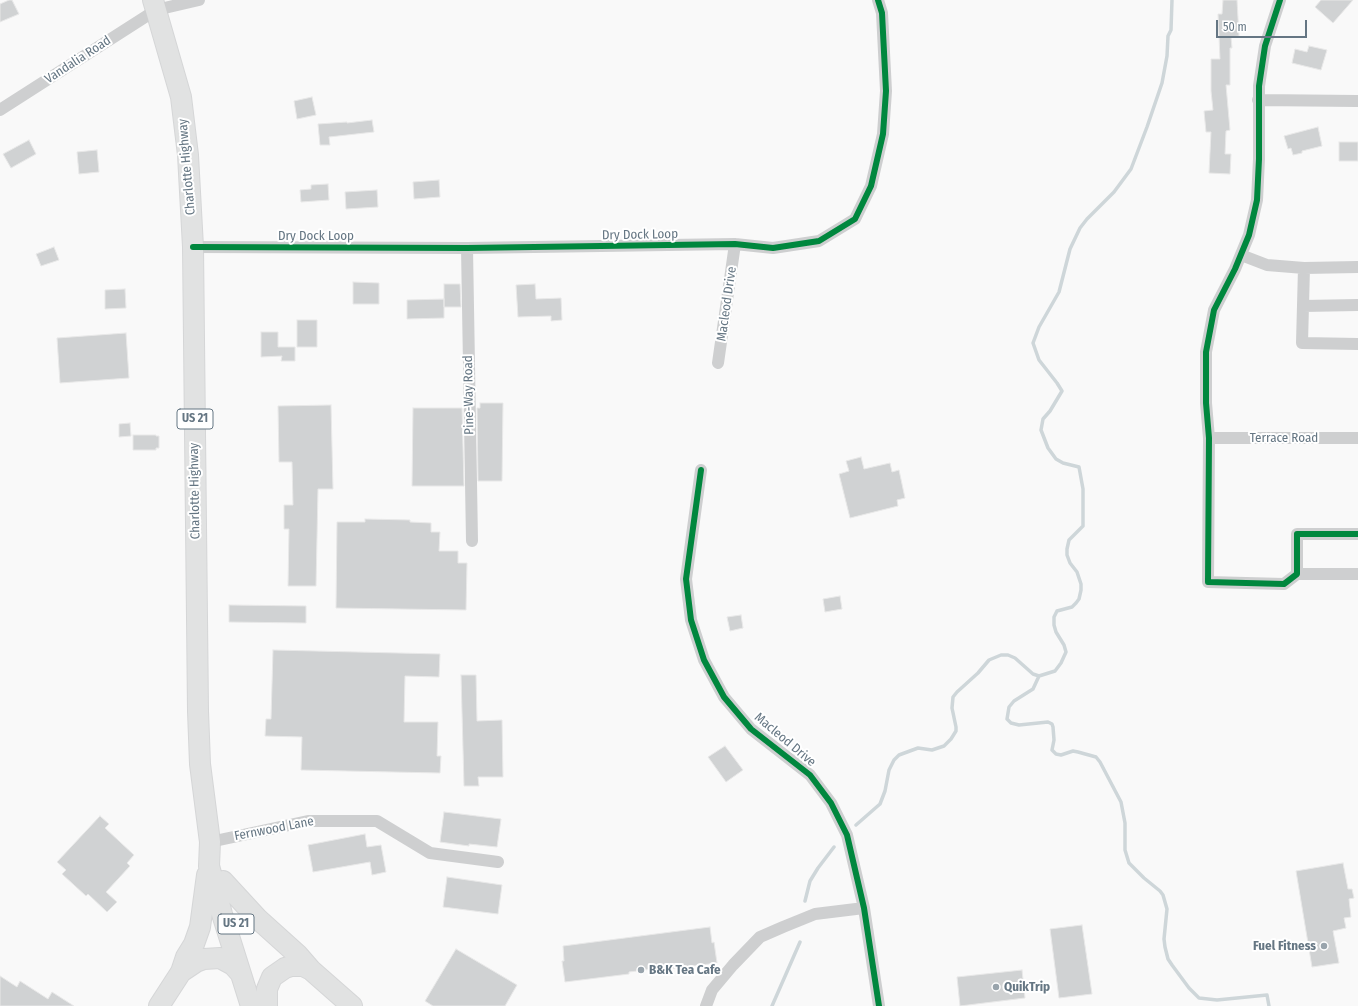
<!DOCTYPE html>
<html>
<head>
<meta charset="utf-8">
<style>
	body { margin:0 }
	#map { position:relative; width:1358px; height:1006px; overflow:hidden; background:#f9f9f9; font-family:"Fira Sans Condensed",sans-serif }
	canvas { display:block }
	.scale { position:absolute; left:1216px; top:20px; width:91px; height:18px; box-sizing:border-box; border:2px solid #657683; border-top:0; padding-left:5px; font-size:12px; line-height:14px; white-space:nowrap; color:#657683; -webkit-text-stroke:3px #fff; paint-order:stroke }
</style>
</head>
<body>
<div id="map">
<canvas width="1358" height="1006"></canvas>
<div class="scale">50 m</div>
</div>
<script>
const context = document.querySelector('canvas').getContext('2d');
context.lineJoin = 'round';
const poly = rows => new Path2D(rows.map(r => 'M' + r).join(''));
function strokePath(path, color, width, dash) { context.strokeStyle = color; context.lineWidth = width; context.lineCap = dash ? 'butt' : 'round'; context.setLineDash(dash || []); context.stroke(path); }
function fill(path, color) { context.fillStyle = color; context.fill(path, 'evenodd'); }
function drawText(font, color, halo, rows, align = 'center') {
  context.font = font + ' "Fira Sans Condensed",sans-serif'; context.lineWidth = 4; context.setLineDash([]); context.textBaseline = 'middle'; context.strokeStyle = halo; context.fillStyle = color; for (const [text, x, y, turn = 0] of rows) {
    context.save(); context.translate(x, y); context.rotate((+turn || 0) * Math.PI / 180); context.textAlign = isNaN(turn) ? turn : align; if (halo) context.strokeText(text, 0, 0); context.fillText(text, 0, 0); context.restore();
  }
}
strokePath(poly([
	[1039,676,1033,689,1014,701,1009,707,1007,719,1011,723,1019,725,1048,722,1052,724,1053,727,1054,740,1052,750,1056,754,1061,755,1073,751,1078,752,1096,757,1100,762,1121,802,1125,823,1125,850,1129,863,1144,878,1160,891,1163,895,1167,909,1164,939,1165,947,1168,959,1172,965,1189,988,1199,998,1217,1000,1267,995,1269,1006],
	[856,825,880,804,885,791,889,770,894,760,899,755,918,748,932,750,944,746,951,739,956,731,956,727,952,708,953,697,957,692,978,673,989,660,1001,655,1008,655,1015,658,1033,674,1039,676,1055,671,1061,663,1066,652,1064,645,1056,632,1054,625,1054,617,1057,611,1072,607,1076,603,1079,599,1081,590,1081,584,1077,572,1070,563,1067,555,1067,549,1069,540,1083,526,1083,489,1079,467,1063,463,1056,459,1048,448,1041,430,1043,419,1050,411,1062,391,1057,383,1039,360,1033,343,1039,327,1059,292,1070,249,1080,228,1087,219,1114,192,1131,169,1147,127,1162,83,1167,56,1168,36,1171,30,1172,0],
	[805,901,810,881,818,868,834,847],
	[772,1006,800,942]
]), '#ced6d9', 3.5);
const building = poly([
	[9,0,12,0,19,14,0,22,0,4,9,0],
	[1223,0,1237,0,1239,36,1231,37,1232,48,1230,48,1230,85,1226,85,1230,130,1226,131,1225,154,1231,154,1230,174,1209,173,1211,132,1206,132,1204,111,1213,110,1211,91,1211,59,1220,59,1218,14,1222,14,1223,0],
	[1321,0,1353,0,1333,23,1315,7,1321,0],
	[1309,46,1327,50,1321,70,1292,63,1295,49,1307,52,1309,46],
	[312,97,316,115,297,119,294,101,312,97],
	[372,120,374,132,329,137,330,145,320,145,318,124,347,122,347,123,372,120],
	[1318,127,1322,146,1302,151,1302,153,1293,155,1291,148,1288,149,1284,136,1318,127],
	[29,140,36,154,11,168,3,154,29,140],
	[1339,142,1358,142,1358,161,1339,161,1339,142],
	[97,150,99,172,79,174,77,152,97,150],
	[439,180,440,197,414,199,413,182,439,180],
	[328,184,329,200,301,202,300,190,311,189,311,185,328,184],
	[377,190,378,207,346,209,345,192,377,190],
	[54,247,59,260,41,266,36,254,54,247],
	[353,282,379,283,379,304,353,304,353,282],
	[444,284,460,284,461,307,444,307,444,284],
	[535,284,536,299,561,298,562,320,551,321,551,316,518,317,516,285,535,284],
	[125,289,126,308,105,309,105,290,125,289],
	[444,299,444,318,407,319,407,300,444,299],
	[297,320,317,320,317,347,297,347,297,320],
	[261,332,278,332,278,347,295,347,295,361,281,361,282,356,261,357,261,332],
	[126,333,129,378,60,383,57,338,126,333],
	[480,403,503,403,502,481,478,481,477,408,480,408,480,403],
	[331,405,333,489,318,489,316,586,288,586,289,529,284,529,284,505,293,505,292,462,279,462,278,406,331,405],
	[413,408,462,408,464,486,412,486,413,408],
	[130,423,131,436,119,437,119,424,130,423],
	[133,435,156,435,156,436,159,436,159,448,156,448,156,450,133,450,133,435],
	[861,457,864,469,890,463,892,472,899,470,905,498,897,500,898,506,850,518,839,474,849,471,846,461,861,457],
	[365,519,410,520,410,522,431,523,431,532,440,532,439,551,458,551,458,563,467,563,466,610,336,608,337,522,365,522,365,519],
	[840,596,842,609,825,612,823,599,840,596],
	[229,605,306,606,306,623,229,622,229,605],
	[741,615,743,628,730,631,727,617,741,615],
	[273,650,440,654,439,677,405,676,404,722,438,722,437,756,441,756,440,773,301,770,302,737,265,736,266,719,271,719,273,650],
	[461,675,476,675,477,721,502,720,503,777,478,777,479,786,464,786,461,675],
	[725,746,743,770,726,782,708,757,725,746],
	[444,812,501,819,497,847,469,844,469,846,440,842,444,812],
	[100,816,109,824,105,828,134,855,127,863,130,866,106,892,117,902,107,912,88,894,86,896,62,874,66,870,57,862,100,816],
	[365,834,367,847,381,845,386,872,372,875,370,862,313,872,308,845,365,834],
	[1343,863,1348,889,1352,889,1354,898,1349,899,1351,917,1344,918,1346,928,1333,931,1339,963,1312,967,1296,871,1343,863],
	[447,877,502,885,498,914,443,907,447,877],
	[1082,925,1092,994,1059,998,1050,929,1082,925],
	[710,927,712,943,714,942,717,963,653,971,653,969,629,972,629,974,565,982,562,961,564,961,563,946,710,927],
	[456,949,517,985,505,1006,433,1006,425,1001,456,949],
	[1022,970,1025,998,960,1006,957,977,1022,970],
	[0,976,17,987,20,981,48,999,52,992,74,1006,0,1006,0,976]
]);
fill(building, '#d0d2d3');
strokePath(building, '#e8e8e8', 1);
const primary = poly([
	[153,0,181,97,188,155,193,247,198,711,200,764,210,842,209,866,222,914,251,1006],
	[223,881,258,919,298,955,311,970,352,1006],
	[181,972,196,962,204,959,220,958,233,965,241,974],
	[159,1006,181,972,186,957,194,944,200,927,207,875],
	[267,1006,267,989,272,977,285,968,291,966,303,966,311,970]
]);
strokePath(primary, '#d5d6d7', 22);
strokePath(poly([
	[1280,0,1265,46,1259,86,1259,159,1257,200,1249,235,1235,269,1214,310,1206,352,1206,403,1209,438,1208,582,1284,584,1297,574,1297,534,1358,534],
	[1258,100,1357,101],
	[0,110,156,10,199,0],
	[193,247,467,248,735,244,773,248,819,241,855,219,871,186,883,134,886,91,882,13,878,0],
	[467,248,472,541],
	[1241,255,1267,265,1304,268,1302,343,1358,344],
	[1304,268,1358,267],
	[1303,306,1358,305],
	[718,363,735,244],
	[1209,438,1358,438],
	[701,470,686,579,691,620,704,660,724,697,751,729,810,775,831,803,847,835,864,908,879,1006],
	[1297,574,1358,574],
	[210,842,308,821,377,821,430,853,498,862],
	[706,1006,712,990,733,965,760,937,783,927,815,914,864,908]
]), '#cecfd0', 12);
strokePath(primary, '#e1e2e2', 20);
strokePath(poly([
	[1280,0,1265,46,1259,86,1259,159,1257,200,1249,235,1235,269,1214,310,1206,352,1206,403,1209,438,1208,582,1284,584,1297,574,1297,534,1358,534],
	[193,247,467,248,735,244,773,248,819,241,855,219,871,186,883,134,886,91,882,13,878,0],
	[701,470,686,579,691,620,704,660,724,697,751,729,810,775,831,803,847,835,864,908,879,1006]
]), '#00873e', 6);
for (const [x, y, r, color] of [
	[1324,946,4,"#99a4ac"],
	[641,970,4,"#99a4ac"],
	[996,987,4,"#99a4ac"]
]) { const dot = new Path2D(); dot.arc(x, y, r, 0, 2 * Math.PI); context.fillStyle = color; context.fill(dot); strokePath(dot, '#fff', 1.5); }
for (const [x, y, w] of [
	[195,419,36],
	[236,924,36]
]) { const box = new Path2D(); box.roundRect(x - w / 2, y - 10, w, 20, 3); context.fillStyle = '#fff'; context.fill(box); strokePath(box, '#657683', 1); }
drawText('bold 12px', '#657683', null, [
	["US 21",195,419],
	["US 21",236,924]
]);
drawText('13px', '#657683', '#fff', [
	["Vandalia Road",78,60,-33],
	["Charlotte Highway",187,167,-95],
	["Dry Dock Loop",640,235,-1],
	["Dry Dock Loop",316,236],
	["Macleod Drive",727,304,-82],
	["Pine-Way Road",469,395,-91],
	["Terrace Road",1284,438],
	["Charlotte Highway",195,491,-91],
	["Macleod Drive",785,740,40],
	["Fernwood Lane",274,829,-11]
]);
drawText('bold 13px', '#657683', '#fff', [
	["Fuel Fitness",1316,946,"right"],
	["B&K Tea Cafe",649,970],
	["QuikTrip",1004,987]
], 'left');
</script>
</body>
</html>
